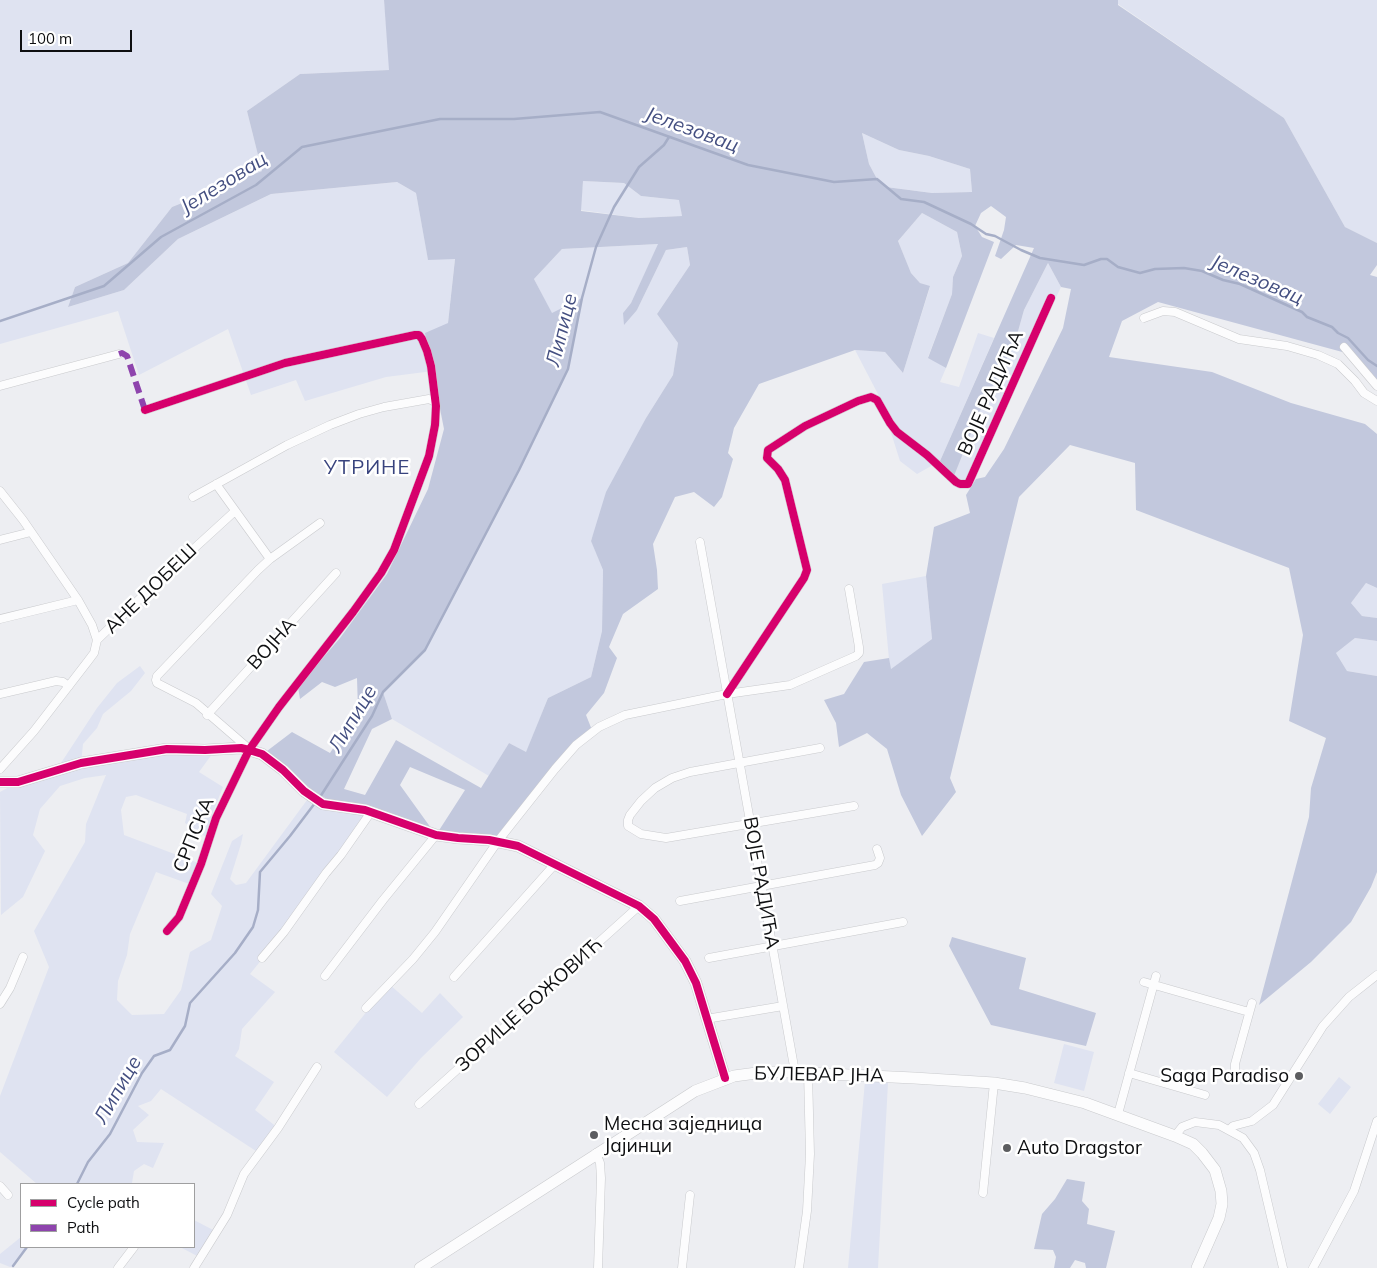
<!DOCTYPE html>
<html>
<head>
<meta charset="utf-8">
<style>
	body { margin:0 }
	#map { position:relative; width:1377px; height:1268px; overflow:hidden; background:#edeef2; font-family:Mulish,sans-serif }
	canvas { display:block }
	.legend { position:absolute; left:20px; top:1183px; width:175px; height:65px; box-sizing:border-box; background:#fff; border:1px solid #9f9fa0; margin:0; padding:6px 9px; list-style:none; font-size:15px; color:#0e0f11 }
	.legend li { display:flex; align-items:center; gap:10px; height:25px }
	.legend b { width:25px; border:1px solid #9f9fa0 }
	.scale { position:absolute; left:20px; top:30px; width:112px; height:22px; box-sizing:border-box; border:2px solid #0e0f11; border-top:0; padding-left:6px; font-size:15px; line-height:18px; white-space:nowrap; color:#0e0f11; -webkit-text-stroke:4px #fff; paint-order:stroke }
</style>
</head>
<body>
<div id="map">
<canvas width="1377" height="1268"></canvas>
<ul class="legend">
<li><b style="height:6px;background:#d6006c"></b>Cycle path</li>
<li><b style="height:6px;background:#8e44ad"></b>Path</li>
</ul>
<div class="scale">100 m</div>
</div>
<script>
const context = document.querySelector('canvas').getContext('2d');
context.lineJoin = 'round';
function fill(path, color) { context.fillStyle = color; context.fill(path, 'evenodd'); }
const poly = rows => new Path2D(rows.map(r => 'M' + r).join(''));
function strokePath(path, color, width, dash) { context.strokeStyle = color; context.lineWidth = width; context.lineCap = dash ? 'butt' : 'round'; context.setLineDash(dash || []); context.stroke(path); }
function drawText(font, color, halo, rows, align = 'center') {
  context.font = font + ' Mulish,sans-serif'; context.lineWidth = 5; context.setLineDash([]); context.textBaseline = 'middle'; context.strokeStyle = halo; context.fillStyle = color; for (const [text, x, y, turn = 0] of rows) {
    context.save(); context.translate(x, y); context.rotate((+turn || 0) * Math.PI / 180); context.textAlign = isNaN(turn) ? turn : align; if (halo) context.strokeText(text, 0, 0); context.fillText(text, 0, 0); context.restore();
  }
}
fill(poly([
	[0,0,384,0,390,70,300,74,247,111,262,171,172,207,128,263,75,287,68,307,124,290,178,239,271,194,397,182,416,193,428,259,455,258,448,323,433,371,386,377,305,401,296,380,251,395,228,329,139,375,118,311,0,344],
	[1118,0,1377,0,1377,243,1345,227,1284,118,1118,4],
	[862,133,899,150,929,156,970,169,972,192,932,193,886,187,877,179,869,164],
	[583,181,624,183,641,196,680,200,682,216,639,218,580,210],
	[922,213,957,232,962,256,953,277,952,294,928,357,946,368,940,382,959,387,978,333,994,338,940,461,917,474,900,461,880,398,855,350,885,352,903,373,930,287,920,283,911,273,898,241],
	[659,244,631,303,623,313,637,310,666,250,687,247,690,265,657,314,678,343,673,375,646,418,591,540,603,570,602,631,591,677,548,698,526,753,509,743,489,776,392,719,383,692,425,650,519,470,582,299,552,314,534,279,562,249],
	[1048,263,1061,287,967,481,960,483,954,476,980,411,1015,342,1024,310],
	[926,576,932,639,890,670,882,584],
	[1366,583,1377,588,1377,618,1362,616,1351,603],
	[1355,638,1377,641,1377,676,1347,671,1336,653],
	[140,666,145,673,131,691,103,714,97,728,83,744,81,763,215,750,199,772,223,787,211,817,206,837,185,823,187,814,136,795,126,797,121,810,124,835,201,864,192,885,156,872,130,934,127,955,118,981,117,1000,132,1015,164,1014,181,990,190,952,211,940,222,906,211,894,232,841,243,834,241,844,230,879,236,885,246,883,310,796,371,812,284,932,250,974,275,992,242,1029,239,1049,235,1056,274,1082,255,1110,278,1128,259,1153,161,1089,151,1101,138,1106,149,1115,133,1130,137,1142,164,1143,153,1168,144,1164,134,1171,132,1183,134,1184,37,1184,0,1152,0,1096,49,967,34,931,85,842,86,824,106,775,85,778,60,786,40,809,33,835,45,851,23,897,1,915,0,792,18,782,69,767,61,763,97,708,117,683],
	[389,984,422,1013,440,993,463,1017,421,1058,387,1097,334,1052],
	[1064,1044,1094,1052,1084,1091,1054,1083],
	[1339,1077,1351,1087,1330,1114,1318,1104],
	[865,1081,888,1083,878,1268,848,1268],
	[194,1220,217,1232,201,1258,180,1247,194,1247],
	[21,1237,21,1247,27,1247,13,1266,10,1267,0,1263,0,1254]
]), '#dfe3f1');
fill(poly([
	[384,0,1118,0,1118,5,1284,118,1345,227,1377,243,1377,265,1370,275,1377,277,1377,390,1346,353,1158,302,1122,321,1109,357,1212,372,1291,403,1365,424,1377,434,1377,588,1366,583,1351,603,1362,616,1377,618,1377,641,1355,638,1336,653,1347,671,1377,676,1377,872,1371,887,1351,922,1311,962,1259,1005,1309,817,1311,788,1326,738,1289,721,1303,635,1289,568,1136,510,1135,463,1070,445,1019,497,950,778,956,792,922,836,901,795,887,749,867,733,839,747,836,723,824,700,844,694,864,662,889,658,891,669,932,639,926,576,934,527,970,513,966,495,976,479,985,477,1004,449,1063,328,1071,289,1061,287,1048,263,1024,310,1015,342,980,411,954,476,940,461,1034,248,1016,245,1001,259,995,256,1004,230,1006,217,991,206,981,213,975,226,982,237,994,242,946,368,928,358,952,294,953,277,962,256,957,232,922,213,898,241,911,273,920,283,930,286,903,373,885,352,855,350,759,384,734,428,728,453,733,459,722,497,714,507,694,492,675,497,653,544,657,570,658,589,623,614,609,647,617,658,604,693,586,715,592,730,564,758,498,841,436,835,365,810,327,799,313,791,267,751,292,732,330,753,358,710,357,678,335,687,322,682,300,699,298,687,340,638,387,574,428,489,444,429,425,333,448,323,455,259,428,260,416,193,397,182,271,194,178,239,124,290,68,307,75,287,128,263,172,207,262,171,247,111,300,74,389,70],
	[862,133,899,150,929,156,970,169,972,192,932,193,886,187,877,179,869,164],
	[583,181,624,183,641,196,679,200,682,216,639,218,581,211],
	[658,244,631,303,623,313,624,325,637,310,666,250,687,247,690,265,657,314,678,343,673,375,646,418,606,492,591,541,603,570,602,631,591,677,548,698,526,752,509,743,481,788,396,740,365,795,344,789,372,729,392,719,383,692,425,650,519,470,568,369,582,298,552,313,534,279,562,249],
	[410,767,465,790,436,835,400,785],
	[952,937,1026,958,1019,989,1096,1013,1086,1046,991,1025,949,946],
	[1067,1179,1085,1182,1082,1201,1089,1209,1087,1224,1115,1231,1106,1268,1086,1268,1085,1263,1075,1260,1070,1268,1054,1268,1056,1257,1053,1250,1034,1249,1042,1214,1055,1199]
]), '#c2c8dd');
strokePath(poly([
	[0,321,104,286,161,237,256,185,302,147,440,119,514,119,600,112,748,165,834,182,877,179,901,199,924,202,971,224,986,234,995,236,1021,250,1040,258,1084,265,1101,259,1107,259,1118,267,1140,273,1155,269,1184,268,1202,271,1223,280,1240,284,1302,312,1307,317,1332,327,1338,333,1348,338,1368,360,1377,366],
	[320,797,372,716,383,692,425,650,519,470,568,369,582,298,596,247,614,207,639,167,664,145,669,137],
	[77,1184,88,1162,110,1134,142,1073,154,1056,170,1050,185,1026,190,1003,235,953,253,927,258,910,260,872,290,836,315,803],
	[13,1266,27,1247]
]), '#a6aec7', 2.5);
const street = poly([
	[1144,318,1163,311,1175,312,1239,339,1287,346,1318,355,1338,364,1355,381,1364,393,1377,401],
	[1344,347,1377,386],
	[0,386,119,354],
	[145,410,285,363,415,335,419,335,422,339,427,351,431,366,436,406,435,425,429,456,394,550,381,573,353,612,279,707,249,750,216,818,201,864,179,917,167,931],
	[216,484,270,559],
	[0,491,23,520,78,600,92,625,97,640,94,653,88,661,34,731,0,769],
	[193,497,287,445,330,425,359,414,384,407,429,399,435,402],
	[0,540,31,532],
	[700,542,795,1072],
	[0,619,78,600],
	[97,640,153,586,234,512],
	[0,694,56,681,63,682,69,686],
	[727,694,804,578,807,570,785,480,778,469,767,458,768,450,805,426,858,401,871,397,877,400,890,423,897,432,927,455,956,482,960,484,968,484,1051,298],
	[207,715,336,573],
	[248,748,196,703,157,683,156,680,157,676,258,570,270,559,320,523],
	[820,748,690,772,672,778,655,788,641,801,630,815,628,820,628,826,641,834,666,838,854,806],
	[680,901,875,865,878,863,880,858,877,849],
	[262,958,284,932,326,873,341,855,371,812],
	[709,958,903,922],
	[325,976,383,900,436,835],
	[454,977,555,864],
	[1144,982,1249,1012],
	[0,1004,10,988,23,957],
	[366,1008,413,959,435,932,498,841,555,769,576,745,599,727,625,715,727,694,790,685,856,656,859,653,859,647,849,589],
	[706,1019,783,1006],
	[1235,1071,1235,1064,1252,1003],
	[1129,1073,1205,1095],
	[419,1104,639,906],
	[1118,1114,1156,976],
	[1230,1129,1233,1126,1252,1121,1273,1105,1323,1026,1349,997,1377,975],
	[1175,1136,1182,1127,1195,1122,1219,1125,1243,1138,1254,1153,1260,1170,1283,1268],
	[596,1153,600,1163,601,1178,598,1268],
	[0,1186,8,1195],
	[983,1193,994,1083],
	[118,1268,134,1247],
	[194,1268,227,1215,244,1174,278,1128,317,1067],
	[682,1268,690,1195],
	[799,1268,807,1211,810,1154,808,1072],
	[1313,1268,1354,1191,1377,1121]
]);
const secondary = poly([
	[0,782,18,782,81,763,167,749,205,750,241,748,249,750,262,754,283,770,304,791,323,804,365,810,436,835,458,838,489,840,518,846,639,906,654,919,685,961,696,983,725,1078],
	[420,1268,695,1091,734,1076,764,1072,786,1072,914,1078,994,1083,1025,1088,1085,1103,1175,1136,1193,1144,1202,1153,1215,1170,1221,1191,1222,1204,1219,1218,1197,1268]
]);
strokePath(street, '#c9cacd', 9);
strokePath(secondary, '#c9cacd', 12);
strokePath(street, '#fcfcfd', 8);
strokePath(secondary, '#fcfcfd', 11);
strokePath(poly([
	[119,354,122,353,127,356,145,410]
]), '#8e44ad', 6, [12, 6]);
strokePath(poly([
	[145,410,285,363,415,335,419,335,422,339,427,351,431,366,436,406,435,425,429,456,394,550,381,573,353,612,279,707,249,750,216,818,201,864,179,917,167,931],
	[727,694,804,578,807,570,785,480,778,469,767,458,768,450,805,426,858,401,871,397,877,400,890,423,897,432,927,455,956,482,960,484,968,484,1051,298],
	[0,782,18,782,81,763,167,749,205,750,241,748,249,750,262,754,283,770,304,791,323,804,365,810,436,835,458,838,489,840,518,846,639,906,654,919,685,961,696,983,725,1078]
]), '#d6006c', 8);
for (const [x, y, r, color] of [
	[1299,1076,5,"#5c5d60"],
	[594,1135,5,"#5c5d60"],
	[1007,1148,5,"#5c5d60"]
]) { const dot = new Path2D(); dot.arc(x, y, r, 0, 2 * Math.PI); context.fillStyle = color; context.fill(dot); strokePath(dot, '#fff', 2); }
drawText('19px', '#0e0f11', '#fff', [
	["ВОЈЕ РАДИЋА",991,393,-66],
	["АНЕ ДОБЕШ",151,589,-44],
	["ВОЈНА",272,644,-48],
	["СРПСКА",194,835,-68],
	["ВОЈЕ РАДИЋА",761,883,80],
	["ЗОРИЦЕ БОЖОВИЋ",529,1005,-42],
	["БУЛЕВАР ЈНА",819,1075,1]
]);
drawText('19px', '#0e0f11', '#fff', [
	["Saga Paradiso",1289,1076,"right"],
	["Месна заједница",604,1124],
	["Јајинци",604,1146],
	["Auto Dragstor",1017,1148]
], 'left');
drawText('italic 20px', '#444f81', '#fff', [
	["Јелезовац",692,130,20],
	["Јелезовац",224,183,-32],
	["Јелезовац",1257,280,23],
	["Липице",562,330,-76],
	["Липице",353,719,-59],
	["Липице",118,1090,-60]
]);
context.letterSpacing = '1px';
drawText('20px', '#38437e', '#fff', [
	["УТРИНЕ",367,468]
]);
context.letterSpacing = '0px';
</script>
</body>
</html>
